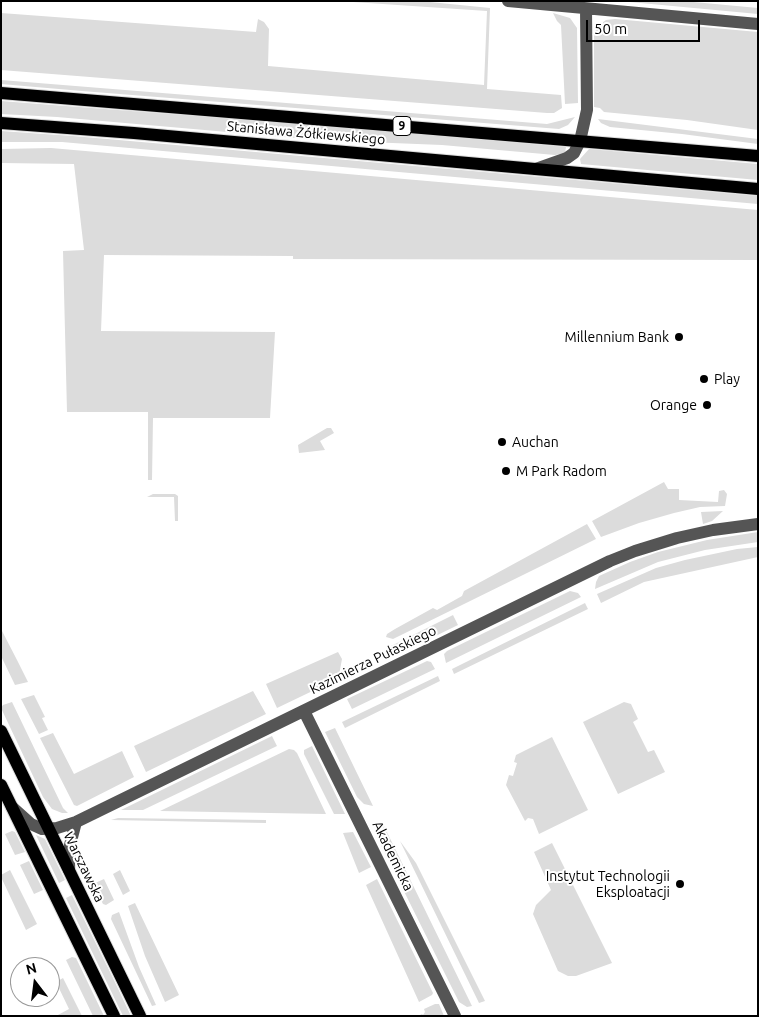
<!DOCTYPE html>
<html>
<head>
<meta charset="utf-8">
<style>
	body { margin:0 }
	#map { position:relative; width:759px; height:1017px; overflow:hidden; background:#fff; font-family:Ubuntu,sans-serif }
	canvas { display:block }
	.frame { position:absolute; inset:0; border:2px solid #000; pointer-events:none }
	.north { position:absolute; left:10px; top:957px; width:50px; height:50px; box-sizing:border-box; background:#fff; border:1px solid #999; border-radius:50%; rotate:345deg; font-size:14px; font-weight:700; line-height:20px; text-align:center; color:#000 }
	.north::after { content:''; display:block; margin:auto; width:18px; height:22px; background:#000; clip-path:polygon(50% 0,100% 100%,50% 72%,0 100%) }
	.scale { position:absolute; left:586px; top:20px; width:114px; height:22px; box-sizing:border-box; border:2px solid #000; border-top:0; padding-left:6px; font-size:15px; line-height:18px; white-space:nowrap; color:#000; -webkit-text-stroke:4px #fff; paint-order:stroke }
</style>
</head>
<body>
<div id="map">
<canvas width="759" height="1017"></canvas>
<div class="frame"></div>
<div class="north">N</div>
<div class="scale">50 m</div>
</div>
<script>
const context = document.querySelector('canvas').getContext('2d');
context.lineJoin = 'round';
function fill(path, color) { context.fillStyle = color; context.fill(path, 'evenodd'); }
const poly = rows => new Path2D(rows.map(r => 'M' + r).join(''));
function strokePath(path, color, width, dash) { context.strokeStyle = color; context.lineWidth = width; context.lineCap = dash ? 'butt' : 'round'; context.setLineDash(dash || []); context.stroke(path); }
function drawText(font, color, halo, rows, align = 'center') {
  context.font = font + ' Ubuntu,sans-serif'; context.lineWidth = 4; context.setLineDash([]); context.textBaseline = 'middle'; context.strokeStyle = halo; context.fillStyle = color; for (const [text, x, y, turn = 0] of rows) {
    context.save(); context.translate(x, y); context.rotate((+turn || 0) * Math.PI / 180); context.textAlign = isNaN(turn) ? turn : align; if (halo) context.strokeText(text, 0, 0); context.fillText(text, 0, 0); context.restore();
  }
}
fill(poly([
	[338,1,420,1,490,8,487,89,561,95,562,108,554,113,547,113,1,70,1,13,256,32,258,19,264,22,269,29,268,66,484,85,487,11],
	[619,1,683,1,758,8,758,14],
	[553,13,570,18,577,28,578,103,565,104,561,25,557,21],
	[615,19,758,32,758,130,687,120,604,112,600,108,594,107,594,32,596,27,606,20],
	[1,80,547,124,575,117,568,125,559,129,82,91,1,84],
	[1,101,300,124,566,147,565,153,555,155,442,145,318,140,57,117,1,114],
	[598,119,758,139,758,144,682,134,610,127,601,123],
	[1,131,73,136,758,196,758,204,62,142,1,142],
	[51,148,758,210,758,260,293,259,293,256,104,255,101,331,275,332,270,418,153,418,152,480,148,480,148,412,67,412,63,251,84,250,74,164,1,163,1,149],
	[589,149,758,164,758,180,581,164,580,159],
	[327,428,331,428,334,433,320,441,325,450,299,453,298,445],
	[664,482,668,489,679,489,679,500,718,502,719,491,724,490,727,494,725,506,700,507,674,513,639,523,601,537,592,521],
	[153,494,175,494,178,496,178,521,175,521,174,497,147,497],
	[723,511,712,521,703,524,701,512],
	[587,524,596,539,594,540,393,639,386,637,387,634,395,629,433,608,437,610,462,596,464,591],
	[758,532,758,542,705,550,658,562,595,589,596,582,599,576,630,562,658,552,707,540],
	[758,547,758,557,644,582,601,603,597,594,656,568,685,560,737,549],
	[570,591,578,593,581,597,446,663,444,654,447,651],
	[585,603,588,609,454,674,452,669],
	[453,615,458,625,411,648,402,649,391,646],
	[1,629,17,660,28,682,15,685,1,656],
	[338,652,342,659,339,675,325,685,277,708,266,684],
	[427,661,431,662,435,669,352,709,347,699],
	[438,676,440,681,345,728,342,722],
	[253,691,266,714,146,772,134,746],
	[34,695,45,717,42,718,48,730,39,734,21,699],
	[12,702,63,808,68,813,62,813,52,809,43,797,1,708,3,705],
	[624,702,631,704,638,719,633,722,648,752,654,750,665,772,618,794,583,722],
	[335,728,373,806,364,804,357,797,325,732],
	[53,733,74,774,122,751,134,777,77,806,74,805,40,738],
	[272,736,277,746,143,810,121,810],
	[552,737,588,810,539,834,533,819,528,818,525,821,506,785,509,775,513,776,517,763,514,762,516,755],
	[312,746,345,814,334,814,304,754,304,750],
	[289,749,294,750,297,753,326,814,160,811],
	[118,818,266,820,266,823,111,820],
	[382,822,472,1006,467,1007,459,1002,381,845,378,834],
	[12,831,15,832,25,852,15,855,5,834],
	[353,832,371,867,359,873,343,833],
	[36,835,45,839,65,880,59,883],
	[400,841,416,863,485,1001,479,1003],
	[552,843,612,963,576,976,568,976,558,971,533,914,536,905,551,890,534,852],
	[29,861,43,890,34,894,20,865],
	[10,870,37,924,26,930,1,877,1,875],
	[120,870,130,891,123,895,113,874],
	[104,879,114,900,106,905,103,904,93,884],
	[377,879,433,993,432,995,419,1002,366,885],
	[72,895,113,978,131,1016,123,1016,66,898],
	[135,903,179,995,165,1002,145,956,128,906],
	[119,912,139,967,156,1005,152,1006,111,919,112,915],
	[72,957,76,958,104,1016,93,1016,66,960],
	[63,978,82,1016,56,1016,69,1009,56,982],
	[435,1004,439,1004,444,1016,418,1016,422,1014,423,1015,425,1012,424,1009]
]), '#dcdcdc');
const major = poly([
	[1,93,758,156],
	[1,123,134,133,758,189],
	[1,731,140,1016],
	[1,785,114,1016]
]);
strokePath(major, '#dbdbdb', 14);
strokePath(poly([
	[508,1,758,24],
	[536,169,567,158,574,153,580,141,587,110,586,9],
	[304,711,455,1016],
	[12,807,31,824,42,829,57,828,76,822,610,561,635,551,677,538,713,530,758,524],
	[69,870,70,845,76,822]
]), '#555', 12);
strokePath(major, '#000', 12);
for (const [x, y, r, color] of [
	[679,337,5,"#000"],
	[704,379,5,"#000"],
	[707,405,5,"#000"],
	[502,442,5,"#000"],
	[506,471,5,"#000"],
	[680,884,5,"#000"]
]) { const dot = new Path2D(); dot.arc(x, y, r, 0, 2 * Math.PI); context.fillStyle = color; context.fill(dot); strokePath(dot, '#fff', 2); }
for (const [x, y, w] of [
	[402,126,18]
]) { const box = new Path2D(); box.roundRect(x - w / 2, y - 9.5, w, 19, 4); context.fillStyle = '#fff'; context.fill(box); strokePath(box, '#000', 1); }
drawText('bold 12px', '#000', null, [
	["9",402,126]
]);
drawText('14px', '#000', '#fff', [
	["Stanisława Żółkiewskiego",306,133,5],
	["Kazimierza Pułaskiego",373,660,-26],
	["Akademicka",393,856,64],
	["Warszawska",84,867,64]
]);
drawText('14px', '#000', '#fff', [
	["Millennium Bank",669,337],
	["Play",714,379,"left"],
	["Orange",697,405],
	["Auchan",512,442,"left"],
	["M Park Radom",516,471,"left"],
	["Instytut Technologii",670,876],
	["Eksploatacji",670,892]
], 'right');
</script>
</body>
</html>
